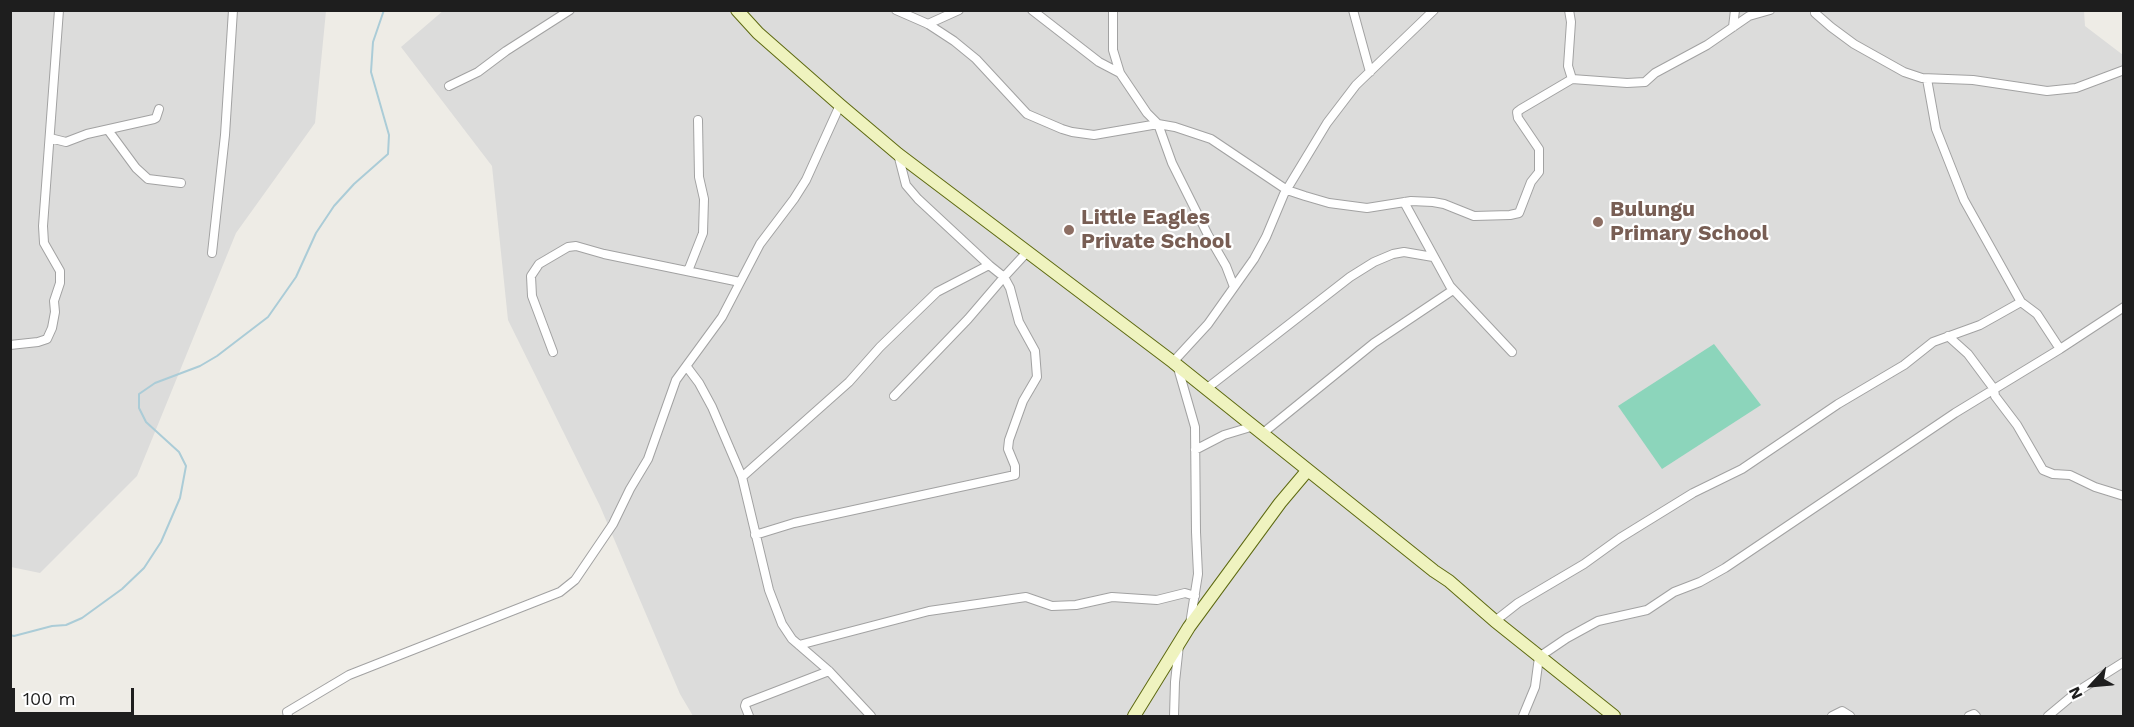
<!DOCTYPE html>
<html>
<head>
<meta charset="utf-8">
<style>
	body { margin:0 }
	#map { position:relative; width:2134px; height:727px; overflow:hidden; background:#eeece6; font-family:"Work Sans",sans-serif }
	canvas { display:block }
	.frame { position:absolute; inset:0; border:12px solid #1e1e1e; pointer-events:none }
	.north { position:absolute; left:2062px; top:655px; width:60px; height:60px; -webkit-text-stroke:4px #fff; paint-order:stroke; rotate:244deg; font-size:16px; font-weight:700; line-height:24px; text-align:center; color:#1e1e1e }
	.north::after { content:''; display:block; margin:auto; width:21px; height:27px; background:#1e1e1e; clip-path:polygon(50% 0,100% 100%,50% 72%,0 100%) }
	.scale { position:absolute; left:12px; top:688px; width:122px; height:27px; box-sizing:border-box; border:3px solid #1e1e1e; border-top:0; padding-left:8px; font-size:18px; line-height:21px; white-space:nowrap; color:#1e1e1e; -webkit-text-stroke:4px #fff; paint-order:stroke }
</style>
</head>
<body>
<div id="map">
<canvas width="2134" height="727"></canvas>
<div class="frame"></div>
<div class="north">N</div>
<div class="scale">100 m</div>
</div>
<script>
const context = document.querySelector('canvas').getContext('2d');
context.lineJoin = 'round';
function fill(path, color) { context.fillStyle = color; context.fill(path, 'evenodd'); }
const poly = rows => new Path2D(rows.map(r => 'M' + r).join(''));
function strokePath(path, color, width, dash) { context.strokeStyle = color; context.lineWidth = width; context.lineCap = dash ? 'butt' : 'round'; context.setLineDash(dash || []); context.stroke(path); }
function drawText(font, color, halo, rows, align = 'center') {
  context.font = font + ' "Work Sans",sans-serif'; context.lineWidth = 4.5; context.setLineDash([]); context.textBaseline = 'middle'; context.strokeStyle = halo; context.fillStyle = color; for (const [text, x, y, turn = 0] of rows) {
    context.save(); context.translate(x, y); context.rotate((+turn || 0) * Math.PI / 180); context.textAlign = isNaN(turn) ? turn : align; if (halo) context.strokeText(text, 0, 0); context.fillText(text, 0, 0); context.restore();
  }
}
fill(poly([
	[444,10,2084,11,2085,26,2123,55,2123,716,693,716,680,694,600,506,508,320,492,166,401,47],
	[11,11,326,11,315,123,236,233,137,476,40,573,11,567]
]), '#dcdcdb');
fill(poly([
	[1714,344,1761,405,1662,469,1618,406]
]), '#8cd5bb');
strokePath(poly([
	[10,635,14,636,52,626,66,625,82,618,122,589,144,568,161,542,180,498,186,466,179,452,146,422,139,408,139,394,155,383,200,366,217,356,268,317,296,277,316,233,334,206,354,184,388,154,389,135,371,72,373,42,384,10]
]), '#abccd7', 2);
const street = poly([
	[896,10,928,24,954,41,976,59,1027,114,1062,129,1072,132,1094,135,1158,124,1175,127,1211,139,1287,190,1305,196,1329,203,1367,208,1411,201,1433,202,1444,204,1474,216,1510,215,1519,213,1531,182,1539,172,1539,149,1518,118,1517,112,1521,109,1572,79,1627,83,1645,82,1655,73,1707,45,1749,16,1770,10],
	[1032,10,1099,62,1120,73],
	[1113,10,1113,50,1120,73,1147,113,1158,124,1172,163,1208,235,1226,266,1234,287],
	[1353,10,1370,72],
	[1569,10,1571,22,1568,66,1572,79],
	[1815,13,1831,27,1854,44,1904,72,1922,78,1973,80,2047,91,2076,88,2124,70],
	[928,24,959,10],
	[1733,27,1735,10],
	[1927,79,1936,129,1964,200,2021,302,2037,314,2060,349],
	[449,86,478,72,506,51,570,10],
	[108,130,136,168,148,179,181,183],
	[50,138,66,142,87,134,154,119,156,118,159,109],
	[898,154,906,185,918,199,989,265],
	[1404,202,1450,286,1512,352],
	[212,253,225,135,233,10],
	[688,271,703,233,704,199,699,177,698,120],
	[1948,336,1968,354,1994,389,1995,396,2017,425,2043,470,2053,474,2070,475,2095,487,2124,496],
	[10,345,38,342,47,339,52,328,55,312,54,301,60,283,60,271,44,243,43,226,59,10],
	[553,352,532,296,531,276,539,264,568,247,576,246,604,254,740,282],
	[1173,362,1208,324,1254,259,1266,237,1284,194,1327,123,1356,85,1434,10],
	[687,367,699,383,712,407,742,477,769,590,782,624,792,639,829,671,871,716],
	[1178,368,1195,427,1196,532,1198,574,1190,624],
	[1206,389,1350,277,1374,262,1393,254,1404,252,1433,257],
	[1263,433,1374,343,1453,290],
	[1195,450,1224,435,1254,426],
	[742,477,849,382,880,347,937,292,989,265,1004,277,1028,251],
	[755,535,794,523,1015,475,1015,466,1008,449,1009,440,1023,401,1037,377,1035,351,1019,322,1010,288,1004,277,968,319,894,396],
	[1495,621,1518,603,1584,564,1620,538,1693,493,1742,469,1838,404,1904,365,1933,342,1980,325,2021,302],
	[799,645,929,611,1019,598,1026,597,1052,606,1076,605,1112,597,1157,600,1185,593,1195,596],
	[288,716,287,712,349,675,560,592,575,580,613,524,630,489,648,459,676,380,722,317,760,244,794,199,806,180,840,105],
	[749,716,745,706,746,703,829,671],
	[1174,716,1175,682,1179,645],
	[1523,716,1535,687,1539,657,1567,638,1598,621,1647,610,1674,592,1700,582,1725,568,1955,413,2060,349,2124,307],
	[1832,716,1842,711,1850,716],
	[1969,716,1974,714,1976,716],
	[2048,716,2078,691,2124,662]
]);
const secondary = poly([
	[737,10,758,33,840,105,898,154,1173,362,1434,571,1449,581,1495,621,1614,716],
	[1134,716,1189,627,1280,503,1307,471]
]);
strokePath(street, '#a2a2a2', 10);
strokePath(secondary, '#5e6a11', 14);
strokePath(street, '#fff', 8);
strokePath(secondary, '#eff3bf', 12);
for (const [x, y, r, color] of [
	[1598,222,6,"#8d6e63"],
	[1069,230,6,"#8d6e63"]
]) { const dot = new Path2D(); dot.arc(x, y, r, 0, 2 * Math.PI); context.fillStyle = color; context.fill(dot); strokePath(dot, '#fff', 2); }
drawText('bold 21px', '#785e54', '#fff', [
	["Bulungu",1610,210],
	["Primary School",1610,234],
	["Little Eagles",1081,218],
	["Private School",1081,242]
], 'left');
</script>
</body>
</html>
